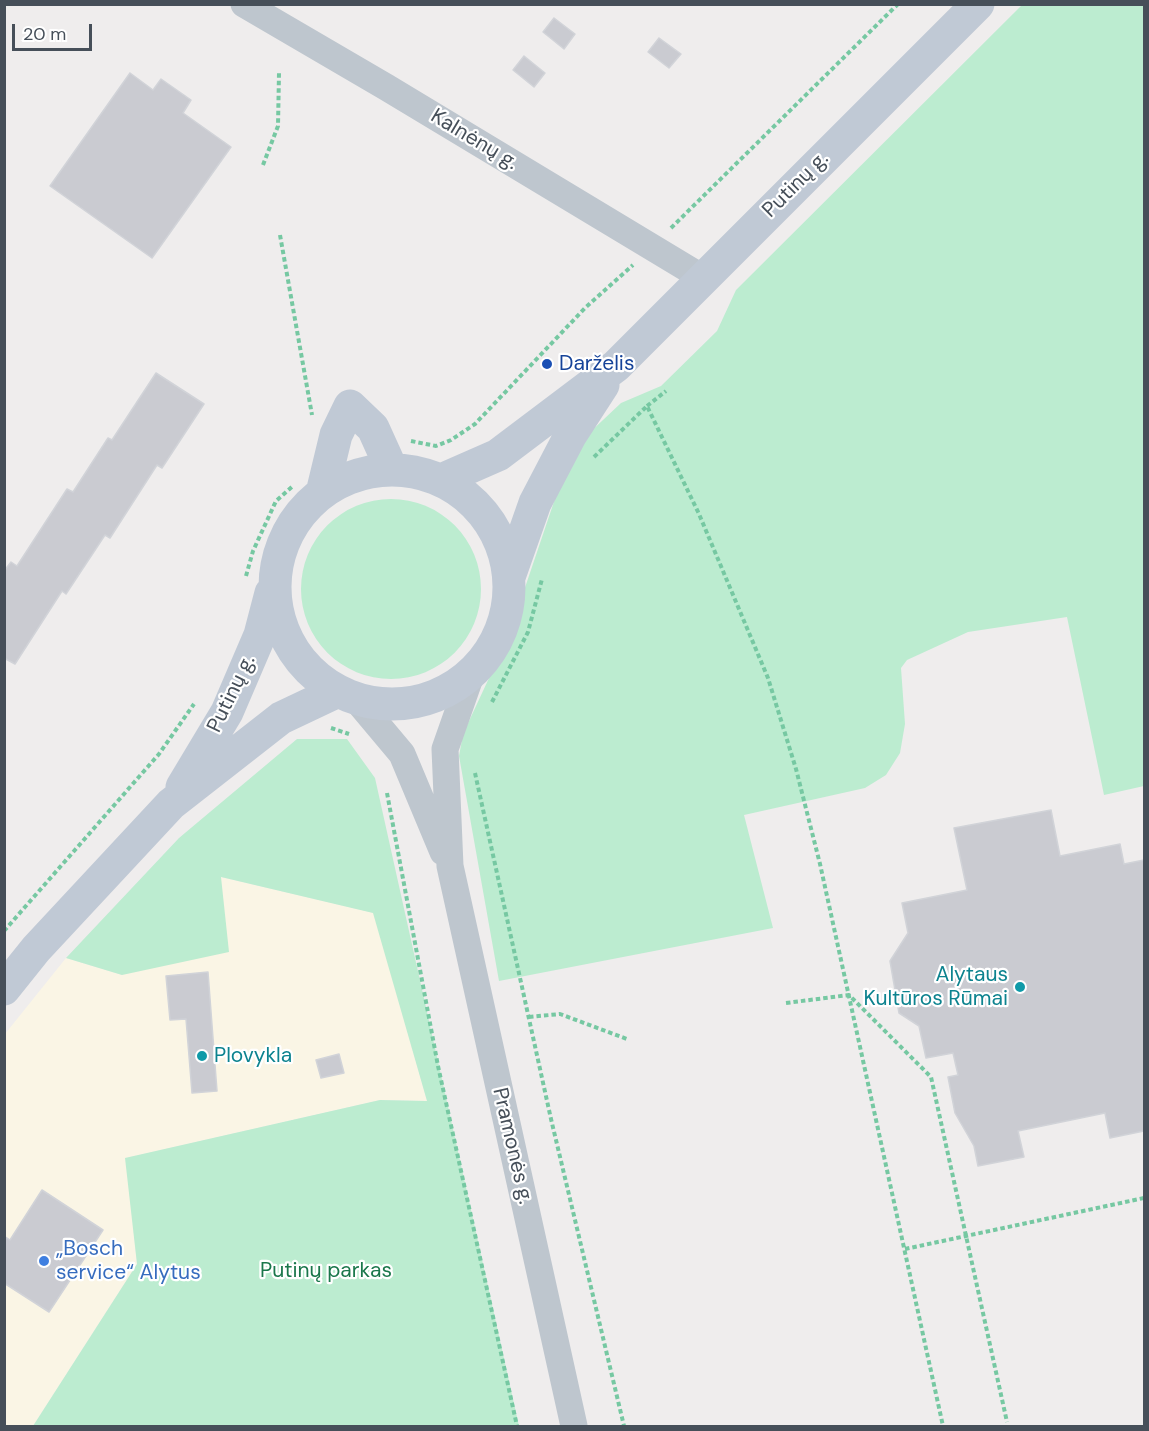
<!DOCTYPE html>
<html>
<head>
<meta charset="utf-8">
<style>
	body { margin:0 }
	#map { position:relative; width:1149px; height:1431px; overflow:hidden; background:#efeded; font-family:"DM Sans",sans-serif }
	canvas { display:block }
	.frame { position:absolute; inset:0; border:6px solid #464f59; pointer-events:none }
	.scale { position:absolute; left:12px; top:24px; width:80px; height:27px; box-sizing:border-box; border:3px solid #464f59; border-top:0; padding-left:8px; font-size:18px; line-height:21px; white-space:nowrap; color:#464f59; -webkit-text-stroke:4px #fff; paint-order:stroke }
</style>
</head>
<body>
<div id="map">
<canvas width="1149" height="1431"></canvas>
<div class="frame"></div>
<div class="scale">20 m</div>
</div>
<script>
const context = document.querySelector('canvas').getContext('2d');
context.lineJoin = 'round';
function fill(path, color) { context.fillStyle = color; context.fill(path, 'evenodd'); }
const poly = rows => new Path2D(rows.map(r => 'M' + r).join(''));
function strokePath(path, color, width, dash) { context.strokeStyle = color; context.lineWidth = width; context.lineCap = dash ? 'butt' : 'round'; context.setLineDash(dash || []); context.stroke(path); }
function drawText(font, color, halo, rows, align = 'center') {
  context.font = font + ' "DM Sans",sans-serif'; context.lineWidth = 4.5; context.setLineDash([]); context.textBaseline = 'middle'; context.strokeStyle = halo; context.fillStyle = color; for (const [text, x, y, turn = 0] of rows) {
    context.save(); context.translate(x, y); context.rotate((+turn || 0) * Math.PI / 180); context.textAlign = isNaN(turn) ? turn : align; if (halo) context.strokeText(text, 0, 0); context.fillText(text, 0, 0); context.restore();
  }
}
fill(poly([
	[221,877,374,913,427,1101,380,1100,126,1158,137,1264,33,1426,5,1426,5,1034,66,958,122,975]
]), '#faf5e5');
fill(poly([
	[1022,5,1144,5,1144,786,1104,795,1067,617,968,632,907,660,901,668,905,724,900,753,886,775,865,788,744,815,773,928,499,981,459,756,463,734,509,635,563,475,586,436,621,403,661,386,717,331,736,290],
	'301 589a90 90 0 1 1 180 0a90 90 0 1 1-180 0Z',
	[297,739,347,739,375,778,519,1426,33,1426,137,1264,125,1158,380,1100,427,1101,373,913,221,877,229,952,122,975,66,958,179,838]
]), '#bcecd0');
const building = poly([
	[554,18,575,34,564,49,543,32,554,18],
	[659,38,681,54,669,68,648,52,659,38],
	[524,56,545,73,534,87,513,70,524,56],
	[130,73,153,90,161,79,191,100,183,113,231,147,152,258,50,186,130,73],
	[156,373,204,404,162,468,157,465,110,538,105,535,66,594,62,591,15,664,4,658,4,571,11,562,17,566,67,489,73,492,108,438,112,440,156,373],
	[1051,810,1060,856,1120,844,1124,864,1144,860,1144,1131,1110,1138,1105,1113,1018,1131,1024,1157,978,1166,974,1146,955,1113,948,1077,958,1075,953,1053,926,1058,919,1026,899,1013,890,961,908,933,902,903,967,890,954,828,1051,810],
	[208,972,217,1091,192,1093,186,1019,170,1020,166,976,208,972],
	[339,1054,344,1073,321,1078,316,1060,339,1054],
	[42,1190,103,1230,49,1312,4,1283,4,1236,10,1240,42,1190]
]);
fill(building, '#cacbd1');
strokePath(building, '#d1d3d8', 1.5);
strokePath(poly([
	[263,165,278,126,279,73],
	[671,228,898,4],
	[280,235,312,415],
	[647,406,666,391],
	[411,441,436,446,451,440,475,424,585,308,633,265],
	[594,457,647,406,699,514,768,678,796,769,820,864,943,1426],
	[246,576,253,551,276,501,293,486],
	[492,702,528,632,542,579],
	[331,728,349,734],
	[475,773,551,1119,624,1426],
	[387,793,438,1066,517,1426],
	[4,931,159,754,194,704],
	[786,1003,849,995,931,1077,1007,1422],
	[529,1017,560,1014,627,1039],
	[905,1249,1144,1198]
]), '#76c8a2', 4, [4.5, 3]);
strokePath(poly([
	[244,4,386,87,703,278],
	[471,675,445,749,450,866,574,1426],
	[355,698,402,754,443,852]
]), '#bec6ce', 27);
strokePath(poly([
	'275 587a117 117 0 1 1 234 0a117 117 0 1 1-234 0Z',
	[441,480,498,455,616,366,978,4],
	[322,493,336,435,350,406,373,428,392,470],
	[509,577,535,503,570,436,603,385],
	[182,787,227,712,260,635,271,593],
	[4,989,36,949,171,804,281,718,338,691]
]), '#c0c9d5', 33);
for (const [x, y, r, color] of [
	[547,364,6,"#1a4fb4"],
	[1020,987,6,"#0f9aa8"],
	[202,1056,6,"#0f9aa8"],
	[44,1261,6,"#3f7fe0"]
]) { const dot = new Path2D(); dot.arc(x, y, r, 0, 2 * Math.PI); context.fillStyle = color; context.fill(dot); strokePath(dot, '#fff', 2); }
drawText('21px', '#464f59', '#fff', [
	["Kalnėnų g.",474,140,31],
	["Putinų g.",796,185,-45],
	["Putinų g.",232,694,-64],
	["Pramonės g.",512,1146,77]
]);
drawText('21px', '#164399', '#fff', [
	["Darželis",559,364]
], 'left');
drawText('21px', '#0d838f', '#fff', [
	["Alytaus",1008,975],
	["Kultūros Rūmai",1008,999],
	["Plovykla",214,1056,"left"]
], 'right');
drawText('21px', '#366cbe', '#fff', [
	["„Bosch",56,1249],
	["service“ Alytus",56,1273]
], 'left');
drawText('21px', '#1a774b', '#fff', [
	["Putinų parkas",326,1271]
]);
</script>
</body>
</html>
